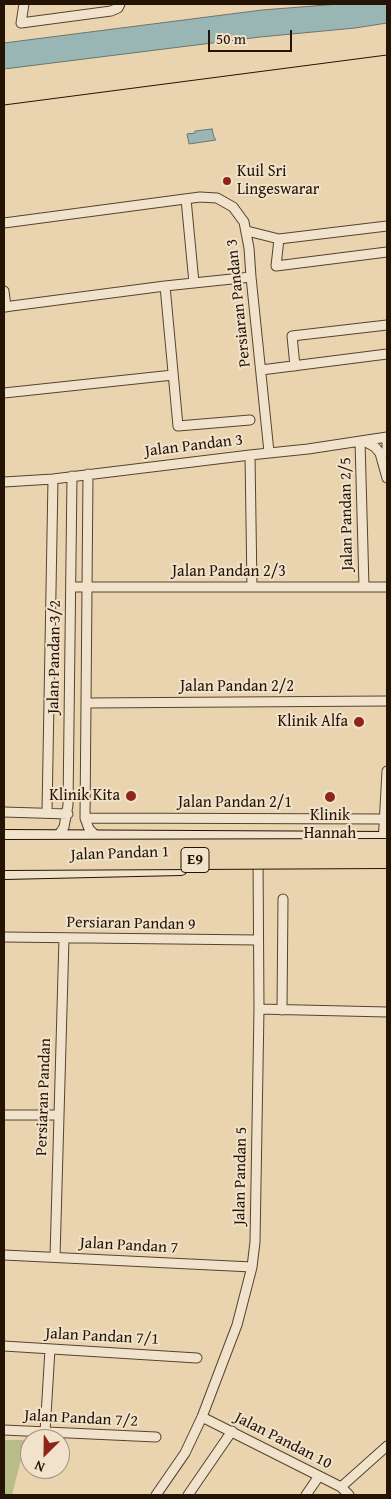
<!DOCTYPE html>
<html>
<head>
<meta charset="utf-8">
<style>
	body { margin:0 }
	#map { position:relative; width:391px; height:1499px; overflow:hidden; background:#e9d4af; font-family:"Gentium Book Plus",serif }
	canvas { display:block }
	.frame { position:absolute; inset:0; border:5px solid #251304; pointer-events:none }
	.north { position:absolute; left:20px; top:1429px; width:50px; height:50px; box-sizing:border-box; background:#f1e3cb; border:1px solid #9f907b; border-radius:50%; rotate:203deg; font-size:14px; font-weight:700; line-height:20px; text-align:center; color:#251304 }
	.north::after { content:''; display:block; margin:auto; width:18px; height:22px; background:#8f2418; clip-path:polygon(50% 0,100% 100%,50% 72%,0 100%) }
	.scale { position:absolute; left:208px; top:30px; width:84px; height:22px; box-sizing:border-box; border:2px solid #251304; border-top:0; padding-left:6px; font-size:15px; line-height:18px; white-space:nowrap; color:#251304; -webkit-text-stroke:4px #f1e3cb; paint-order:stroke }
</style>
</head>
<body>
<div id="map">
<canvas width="391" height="1499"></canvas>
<div class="frame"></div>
<div class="north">N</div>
<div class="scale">50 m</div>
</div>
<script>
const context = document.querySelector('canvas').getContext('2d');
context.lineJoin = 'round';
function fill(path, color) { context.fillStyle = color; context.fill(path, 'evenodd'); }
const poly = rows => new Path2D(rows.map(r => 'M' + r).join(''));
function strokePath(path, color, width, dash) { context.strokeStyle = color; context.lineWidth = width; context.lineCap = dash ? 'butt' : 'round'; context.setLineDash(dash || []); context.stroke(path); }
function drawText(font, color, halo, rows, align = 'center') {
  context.font = font + ' "Gentium Book Plus",serif'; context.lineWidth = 4; context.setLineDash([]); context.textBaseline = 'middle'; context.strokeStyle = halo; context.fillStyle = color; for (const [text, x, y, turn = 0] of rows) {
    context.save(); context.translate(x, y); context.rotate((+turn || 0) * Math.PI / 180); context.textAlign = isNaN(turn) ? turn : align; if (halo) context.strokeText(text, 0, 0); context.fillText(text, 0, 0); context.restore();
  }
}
fill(poly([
	[4,1440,26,1440,12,1495,4,1495]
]), '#b8bc89');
const water = poly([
	[339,4,387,4,387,23,355,28,260,37,4,69,4,43,262,10,339,4],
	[212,129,214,137,216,140,189,144,187,134,195,133,195,131,212,129]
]);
fill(water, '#9ab6b4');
strokePath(water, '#6b756e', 1);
const street = poly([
	[24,4,21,23,111,11,118,8,120,4],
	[186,199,194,283],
	[4,223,200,197,217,198,233,207,244,222,249,248,251,277,269,452],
	[387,226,279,239,276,266,387,252],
	[247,231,279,239],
	[165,286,178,426,250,420],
	[4,291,6,307],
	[4,307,165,286,251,277],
	[295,366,292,336,387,325],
	[261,370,387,354],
	[4,393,173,375],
	[387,437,387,452],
	[360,441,364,587],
	[364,441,375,447,380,453,387,478],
	[250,455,252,587],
	[88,474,85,818,89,829,96,836],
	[4,482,53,479,250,455,308,449,387,437],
	[71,587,387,587],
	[86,703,387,701],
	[4,812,68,814],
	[47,812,53,479],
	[85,818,385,819],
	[58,836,64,827,68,805,72,476],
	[383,844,387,771],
	[4,937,258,940],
	[259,1009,387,1012],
	[282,1010,283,899],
	[4,1115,59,1115],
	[4,1255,252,1267],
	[55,1257,64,938],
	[4,1346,197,1358],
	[202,1417,341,1487,349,1495],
	[4,1430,156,1437],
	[45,1432,50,1349],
	[341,1487,387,1446],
	[156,1495,185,1453,202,1417,237,1325,252,1267,255,1242,259,1009,258,857],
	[188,1495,232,1431],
	[306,1495,319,1476]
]);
const secondary = poly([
	[4,836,387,838],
	[4,873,181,869]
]);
strokePath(street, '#56432f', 11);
strokePath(secondary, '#251304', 14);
strokePath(street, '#f1e3cb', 9);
strokePath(secondary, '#f1e3cb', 12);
strokePath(poly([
	[4,105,387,55]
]), '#251304', 1);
const highwayBridge = poly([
	[4,848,387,847],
	[4,862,387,860]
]);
strokePath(highwayBridge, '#251304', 18, []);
strokePath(highwayBridge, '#e9d4af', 16);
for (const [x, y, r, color] of [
	[227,181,5,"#8f2418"],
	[359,722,6,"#8f2418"],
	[131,796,6,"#8f2418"],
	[330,797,6,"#8f2418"]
]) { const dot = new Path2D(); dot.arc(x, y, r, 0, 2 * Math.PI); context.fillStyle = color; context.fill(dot); strokePath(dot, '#f1e3cb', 2); }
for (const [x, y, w] of [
	[195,860,28]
]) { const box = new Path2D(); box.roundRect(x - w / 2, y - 12.5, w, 25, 4); context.fillStyle = '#f1e3cb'; context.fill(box); strokePath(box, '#251304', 1); }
drawText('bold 15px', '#251304', null, [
	["E9",195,860]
]);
drawText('16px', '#251304', '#f1e3cb', [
	["Kuil Sri",237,172,"left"],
	["Lingeswarar",237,190,"left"],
	["Klinik Alfa",348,722],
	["Klinik Kita",120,796],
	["Klinik",330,816,"center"],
	["Hannah",330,834,"center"]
], 'right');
drawText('16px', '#251304', '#f1e3cb', [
	["Persiaran Pandan 3",239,303,-96],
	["Jalan Pandan 3",194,446,-7],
	["Jalan Pandan 2/5",347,514,-91],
	["Jalan Pandan 2/3",229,572],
	["Jalan Pandan 3/2",55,657,-89],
	["Jalan Pandan 2/2",237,687],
	["Jalan Pandan 2/1",235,803],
	["Jalan Pandan 1",120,854,-2],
	["Persiaran Pandan 9",131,924,1],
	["Persiaran Pandan",44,1097,-88],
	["Jalan Pandan 5",241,1176,-89],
	["Jalan Pandan 7",129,1246,3],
	["Jalan Pandan 7/1",102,1337,3],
	["Jalan Pandan 7/2",81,1419,3],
	["Jalan Pandan 10",283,1441,27]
]);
</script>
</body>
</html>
